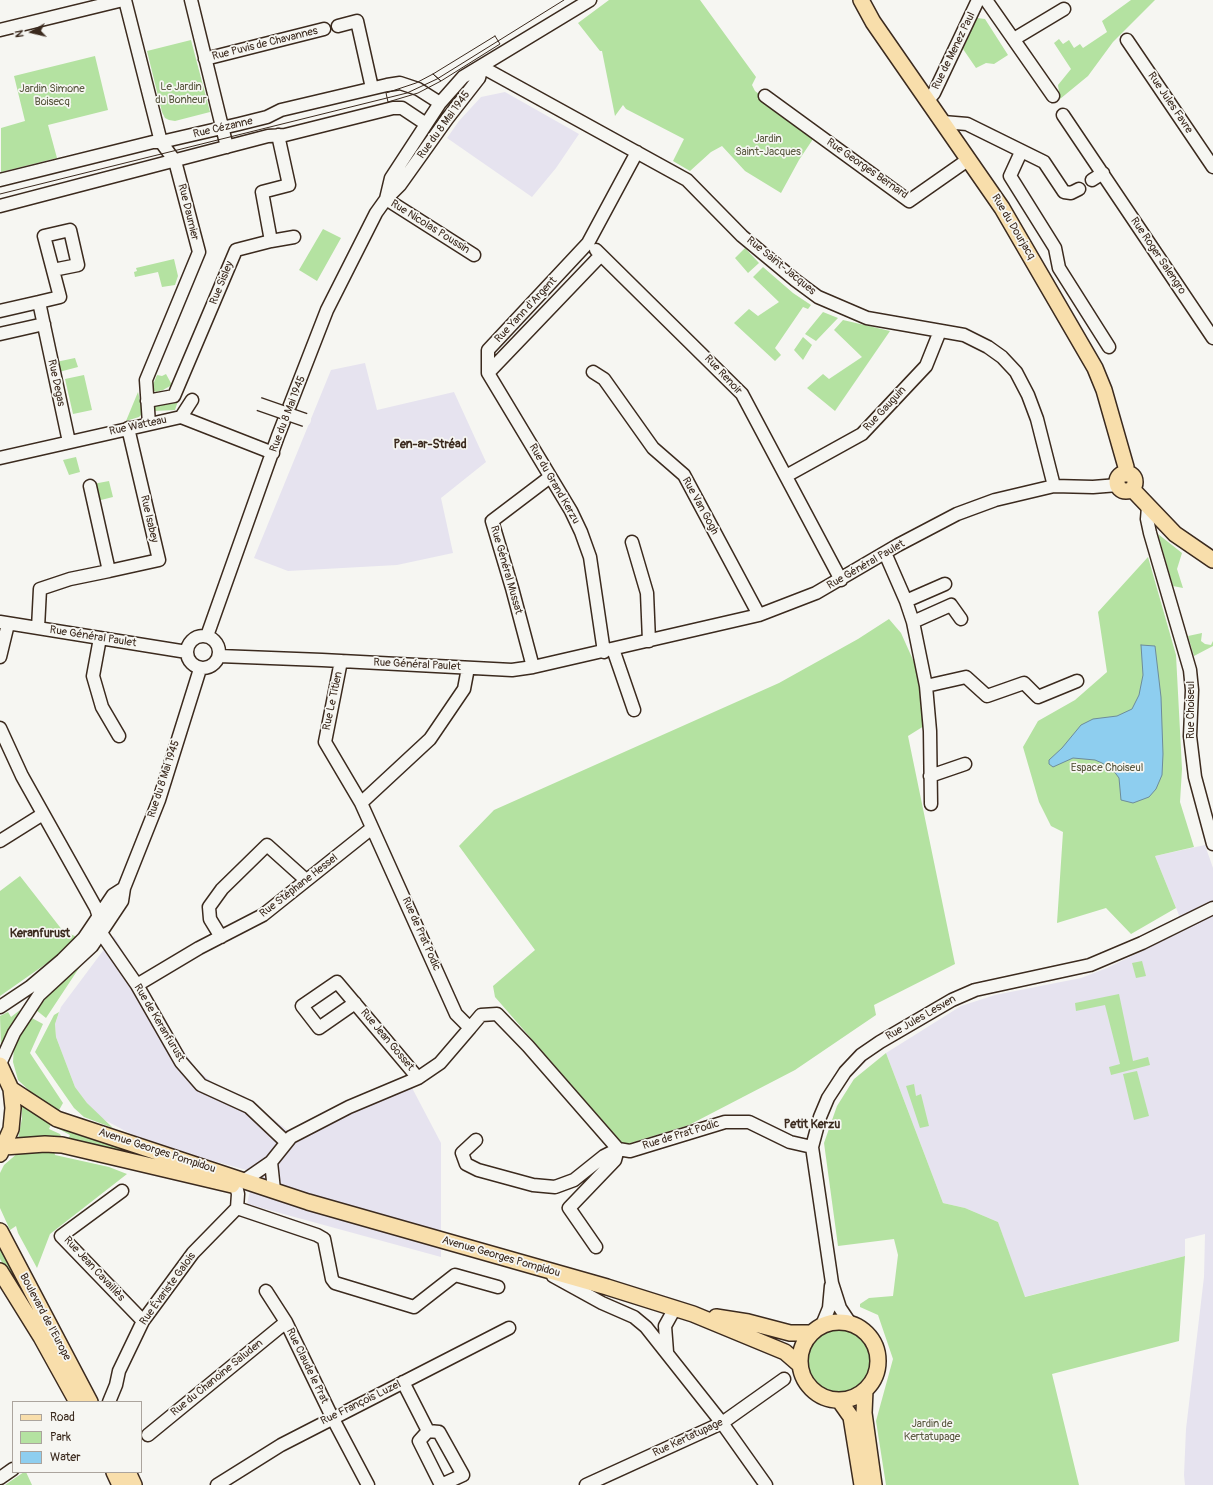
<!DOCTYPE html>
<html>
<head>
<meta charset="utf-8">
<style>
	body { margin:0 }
	#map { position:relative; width:1213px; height:1485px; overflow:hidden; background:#f6f6f2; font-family:Pangolin,sans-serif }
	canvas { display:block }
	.legend { position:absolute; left:12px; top:1401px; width:130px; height:72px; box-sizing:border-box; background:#f6f6f2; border:1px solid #aba49d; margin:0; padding:5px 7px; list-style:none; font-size:12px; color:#3b2a1e }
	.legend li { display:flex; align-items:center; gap:8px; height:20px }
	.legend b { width:20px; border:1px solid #aba49d }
	.north { position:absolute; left:12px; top:12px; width:40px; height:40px; -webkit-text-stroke:3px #f6f6f2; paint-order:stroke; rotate:262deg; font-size:11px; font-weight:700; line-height:16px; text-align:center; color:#3b2a1e }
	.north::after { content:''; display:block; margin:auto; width:14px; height:18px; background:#3b2a1e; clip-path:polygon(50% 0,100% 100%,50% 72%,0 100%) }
</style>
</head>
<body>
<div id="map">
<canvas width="1213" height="1485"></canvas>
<ul class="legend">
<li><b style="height:5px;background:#f8deab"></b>Road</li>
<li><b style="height:11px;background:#b4e2a1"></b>Park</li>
<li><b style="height:11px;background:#8eceef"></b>Water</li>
</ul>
<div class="north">N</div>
</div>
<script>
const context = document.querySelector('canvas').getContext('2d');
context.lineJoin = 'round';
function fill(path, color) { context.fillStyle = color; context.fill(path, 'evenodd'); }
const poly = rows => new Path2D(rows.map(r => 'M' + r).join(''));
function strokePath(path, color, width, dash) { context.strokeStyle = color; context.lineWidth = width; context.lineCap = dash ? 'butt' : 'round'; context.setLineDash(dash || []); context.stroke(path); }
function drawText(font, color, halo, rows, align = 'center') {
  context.font = font + ' Pangolin,sans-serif'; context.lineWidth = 3.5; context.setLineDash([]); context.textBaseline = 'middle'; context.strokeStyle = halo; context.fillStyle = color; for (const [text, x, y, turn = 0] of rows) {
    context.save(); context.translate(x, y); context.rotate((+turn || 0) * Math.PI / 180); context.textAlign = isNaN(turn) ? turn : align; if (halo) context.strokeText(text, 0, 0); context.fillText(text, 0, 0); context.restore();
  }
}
fill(poly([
	[505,92,579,134,556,168,532,197,447,138,459,121,481,97],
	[365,363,377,410,454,392,486,462,441,498,453,553,397,565,288,571,254,558,331,370],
	[1205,845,1213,868,1213,1485,1185,1485,1184,1475,1186,1429,1204,1277,1205,1234,1185,1239,1185,1256,1024,1297,998,1222,965,1208,943,1203,886,1053,961,1006,995,995,1081,978,1107,968,1185,930,1155,856],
	[114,936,172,1034,196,1069,218,1087,244,1096,296,1137,410,1084,441,1143,441,1257,247,1204,254,1172,206,1159,131,1134,101,1118,87,1103,75,1087,56,1037,55,1024,61,1007]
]), '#e6e3ef');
fill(poly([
	[609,0,700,0,756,77,752,85,755,91,815,136,799,160,781,193,745,171,722,146,711,152,690,171,673,161,684,139,626,109,623,105,615,116,602,51,600,51,578,23],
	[1131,0,1155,0,1113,42,1088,76,1060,99,1058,85,1071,69,1054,43,1059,39,1063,44,1069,40,1074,48,1080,44,1083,48,1107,32,1102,21],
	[977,18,985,19,1008,55,994,64,986,63,976,68,963,49],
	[191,40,210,112,175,121,169,120,165,118,162,112,147,51],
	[95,56,108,110,48,125,57,158,1,172,1,128,25,121,14,76],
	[323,229,341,238,317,281,299,270],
	[745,248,759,263,748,273,735,258],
	[174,259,178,276,175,285,162,287,158,272,135,277,134,272,137,271,136,268],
	[763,267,793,293,811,305,808,309,803,307,775,348,781,355,775,361,734,323,749,309,758,316,779,302,753,277],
	[823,312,838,318,816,341,805,334],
	[843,320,890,331,835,411,807,388,823,374,829,379,862,357,834,330],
	[803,337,812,345,803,360,794,350],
	[75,358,78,367,59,372,56,362],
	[166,374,172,385,163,390,156,392,153,390,152,387,157,375,162,376],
	[84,375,92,410,73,414,65,379],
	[138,392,143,413,139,417,126,421],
	[176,400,178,401,175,410,154,411,155,405],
	[76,457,80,472,69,475,63,460],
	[109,481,113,497,97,501,93,484],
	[1158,534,1182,553,1177,569,1183,588,1173,586],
	[1148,557,1176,655,1182,769,1180,802,1194,847,1155,856,1176,908,1131,934,1106,908,1057,923,1063,832,1051,826,1039,802,1023,747,1038,721,1075,700,1107,672,1098,612],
	[889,619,901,633,918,671,922,697,924,726,908,736,955,964,874,1005,876,1015,795,1070,689,1125,624,1145,495,997,493,986,535,950,459,846,494,810,779,683,858,639],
	[1202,633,1201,641,1205,644,1211,645,1213,641,1213,646,1194,656,1188,636],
	[20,876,63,931,77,937,60,954,0,996,0,891],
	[1142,961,1146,976,1136,978,1132,963],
	[81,965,46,1018,36,1010,54,989],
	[1119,994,1133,1061,1148,1057,1150,1065,1111,1075,1109,1067,1120,1064,1105,1005,1076,1011,1075,1003],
	[20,1010,6,1036,1,1049,0,1016,8,1012,11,1017],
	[59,1012,55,1024,56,1037,75,1087,87,1103,113,1128,84,1117,74,1108,35,1052,54,1015],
	[30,1017,43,1024,30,1053,63,1103,58,1112,36,1097,18,1080,13,1062,14,1046],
	[886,1053,943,1203,965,1208,998,1222,1025,1297,1185,1256,1179,1341,1052,1374,1079,1485,886,1485,876,1421,893,1359,878,1315,860,1307,860,1304,869,1298,893,1296,898,1255,894,1239,838,1246,824,1143,837,1106,854,1079],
	[1137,1071,1149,1116,1134,1120,1123,1074],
	[914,1084,916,1096,921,1094,929,1126,920,1128,906,1086],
	[22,1102,52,1122,49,1129,60,1134,62,1138,39,1137,18,1139,22,1118],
	[58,1125,257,1186,68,1140,70,1135,57,1128],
	[54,1150,55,1155,109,1167,127,1174,50,1234,37,1268,18,1233,16,1226,10,1230,0,1208,0,1173,4,1165,19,1152],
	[0,1247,42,1320,38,1322,0,1259],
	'808 1361a31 31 0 1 1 62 0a31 31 0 1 1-62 0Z',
	[24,1472,26,1472,32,1485,5,1485]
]), '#b4e2a1');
const water = poly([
	[1141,645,1155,646,1161,697,1163,754,1162,775,1156,789,1149,797,1133,803,1121,800,1119,778,1113,770,1102,763,1095,760,1073,758,1053,767,1049,764,1049,760,1062,748,1081,725,1093,719,1117,716,1132,709,1139,695,1143,675,1141,645]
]);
fill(water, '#8eceef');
strokePath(water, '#6d8c9b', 1);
const minor = poly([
	[125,0,161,142,175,161,199,252,146,380,149,424],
	[191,0,227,147],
	[986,0,1053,96],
	[338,26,357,21,372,88],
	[0,30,123,0],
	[1014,39,1064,9],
	[1127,40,1213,167],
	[205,59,324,29],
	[482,67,687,180,742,236,795,280,818,297,867,318,964,335,988,347,1002,357,1016,372,1028,395,1037,419,1054,486],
	[765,96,909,201,969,159],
	[928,100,934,93,978,0],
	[1063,115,1213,338],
	[943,122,967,124,1044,162,1064,192,1071,193,1079,189],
	[1021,152,1010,176,1055,248,1059,268,1109,347],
	[0,180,153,142,161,142,239,124,267,117,281,110,387,85,400,83,418,89,440,103],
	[1092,180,1103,173],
	[386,199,391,178,440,103,463,77,590,0],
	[386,199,474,255],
	[0,206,268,136,285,135,393,108,402,108,426,124],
	[271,241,294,237],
	[596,250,742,394,841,580],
	[601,255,488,373,488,350,588,243,637,152],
	[39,302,60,297,44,236,70,230,78,265,53,270],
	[0,311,39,302,69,442],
	[0,334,44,324],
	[593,372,604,379,653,448,684,475,759,615],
	[488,373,571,511,581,532,590,557,604,652],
	[147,401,174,396,236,250,271,241,262,192,289,185,278,135],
	[181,417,192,400],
	[0,458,181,417,273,453],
	[786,476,862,434,926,366,940,331],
	[1148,507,1147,519,1150,533,1190,670,1192,690,1190,736,1195,777,1213,844],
	[632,542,647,593,649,641],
	[885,553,906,601,913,622,926,686,930,731,931,804],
	[109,571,159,560,128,428],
	[906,601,945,584],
	[0,622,187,652],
	[913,622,951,605,961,619],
	[38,628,40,589,70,579,109,571,90,486],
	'187 652a16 16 0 1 1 32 0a16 16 0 1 1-32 0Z',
	[207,636,278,436,327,310,376,213,386,199,400,185,447,119,479,78,482,67],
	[100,638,93,676,102,707,119,736],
	[613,649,634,710],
	[219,656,322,660,512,670,533,667,759,615,816,593,898,545,957,514,995,500,1054,486,1093,487,1118,485],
	[0,657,8,624],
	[341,661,325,742,361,803,456,1014,470,1028,481,1015,497,1014,528,1046,618,1149,630,1151,725,1122,749,1122,790,1142,812,1147],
	[533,667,512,588,492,521,550,477],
	[926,686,966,677,987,696,1024,683,1038,697,1077,681],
	[0,728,22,776,96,908,99,917],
	[930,776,965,764],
	[361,803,430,739,464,689,468,668],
	[0,841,43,814],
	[101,933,137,985,181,1062,201,1085,249,1107,286,1142],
	[221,937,210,919,209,907,222,889,267,845,306,880],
	[137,985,199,948,263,915,372,828],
	[355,1003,319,1028,302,1006,337,982,418,1078],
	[0,1007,30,987,62,960,84,938,113,895,124,888],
	[0,1064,14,1033,39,995,92,946,122,901,124,888,159,800,200,669],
	[476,1140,462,1153,466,1164,478,1170,533,1185,555,1187,574,1180,604,1156,618,1149],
	[271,1162,274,1190],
	[245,1180,271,1162,291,1137,349,1107,418,1078,440,1063,470,1028],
	[122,1191,61,1236,143,1321],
	[237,1208,317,1235,324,1239,332,1279,335,1283,414,1307,455,1275,498,1287],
	[596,1247,569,1208,615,1160,618,1149],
	[553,1276,602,1303,634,1317,646,1327,722,1423,766,1485],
	[266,1291,286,1322,332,1417,368,1485],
	[850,1323,840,1308,832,1283,812,1147,820,1117,828,1098,845,1072,861,1055,880,1042,952,1000,975,990,1090,965,1142,943,1213,908],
	[822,1325,829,1308,831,1286],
	[667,1352,665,1326,675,1308],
	[403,1382,428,1431],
	[109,1402,116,1385,119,1371,143,1321,193,1253,237,1208,238,1194,236,1186],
	[428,1431,439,1432,463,1475,441,1485,419,1441,428,1431],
	[148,1435,286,1322],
	[0,1478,13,1469],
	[217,1485,281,1445,509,1328],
	[586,1485,722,1423,784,1379]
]);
const major = poly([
	[861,0,873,22,1002,208,1095,368,1104,390,1126,467,1125,474],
	'1117 482a9 9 0 1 1 18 0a9 9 0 1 1-18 0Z',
	[1132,489,1175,534,1213,560],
	[0,1065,11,1089,13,1108,11,1129,0,1154],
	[11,1089,57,1119,308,1202,607,1287,693,1314,785,1352,800,1365],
	[4,1147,45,1144,62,1145,232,1185],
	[0,1231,90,1402],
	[0,1271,41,1337,77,1402],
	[716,1317,748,1322,790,1333,811,1333],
	'800 1361a39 39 0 1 1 78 0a39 39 0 1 1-78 0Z',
	[865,1390,864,1413,874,1485],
	[839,1400,851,1417,862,1485],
	[114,1472,120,1485],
	[128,1472,134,1485]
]);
strokePath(minor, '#3b2a1e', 15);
strokePath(major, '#3b2a1e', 18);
strokePath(minor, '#f6f6f2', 12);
strokePath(major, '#f8deab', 15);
strokePath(poly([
	[495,36,500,44,441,81,433,74,495,36],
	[433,74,441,81,418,93,388,102,386,93,416,83,433,74],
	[0,194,407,93,437,79,564,0]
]), '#3b2a1e', 1);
const minorBridge = poly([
	[259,404,305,420]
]);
strokePath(minorBridge, '#3b2a1e', 15, []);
strokePath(minorBridge, '#f6f6f2', 12);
drawText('11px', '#3b2a1e', '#f6f6f2', [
	["Rue Puvis de Chavannes",265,44,-14],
	["Rue de Menez Paul",954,51,-64],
	["Rue Jules Favre",1170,103,56],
	["Rue du 8 Mai 1945",444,125,-54],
	["Rue Cézanne",223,128,-13],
	["Rue Georges Bernard",867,169,35],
	["Rue Daumier",188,212,76],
	["Rue Nicolas Poussin",430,227,32],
	["Rue du Dourjacq",1013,227,59],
	["Rue Roger Salengro",1158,256,56],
	["Rue Saint-Jacques",781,266,39],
	["Rue Sisley",222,283,-68],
	["Rue Yann d'Argent",526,310,-47],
	["Rue Renoir",723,375,47],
	["Rue Degas",56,383,78],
	["Rue Gauguin",885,409,-47],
	["Rue du 8 Mai 1945",288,414,-69],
	["Rue Watteau",138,426,-12],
	["Rue du Grand Kerzu",554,484,60],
	["Rue Van Gogh",700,506,61],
	["Rue Isabey",149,519,77],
	["Rue Général Paulet",866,565,-30],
	["Rue Général Mussat",506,570,74],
	["Rue Général Paulet",93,637,9],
	["Rue Général Paulet",417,665,3],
	["Rue Le Titien",333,701,-78],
	["Rue Choiseul",1191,710,-90],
	["Rue du 8 Mai 1945",164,779,-72],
	["Rue Stéphane Hessel",299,886,-38],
	["Rue de Prat Podic",421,934,66],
	["Rue Jules Lesven",921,1018,-30],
	["Rue de Keranfurust",159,1023,59],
	["Rue Jean Gosset",387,1040,50],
	["Rue de Prat Podic",681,1135,-17],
	["Avenue Georges Pompidou",157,1151,18],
	["Avenue Georges Pompidou",501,1257,16],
	["Rue Jean Cavaillès",94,1269,47],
	["Rue Évariste Galois",168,1289,-54],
	["Boulevard de l'Europe",45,1317,62],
	["Rue Claude le Prat",307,1366,64],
	["Rue du Chanoine Saluden",217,1378,-39],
	["Rue François Luzel",361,1403,-26],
	["Rue Kertatupage",688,1438,-25]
]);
drawText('11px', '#59583f', '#f6f6f2', [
	["Le Jardin",181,87],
	["du Bonheur",181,100],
	["Jardin Simone",52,89],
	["Boisecq",52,102],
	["Jardin",768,139],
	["Saint-Jacques",768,152],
	["Espace Choiseul",1107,768],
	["Jardin de",932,1424],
	["Kertatupage",932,1437]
]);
drawText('bold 12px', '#3b2a1e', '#f6f6f2', [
	["Pen-ar-Stréad",430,445],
	["Keranfurust",40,934],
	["Petit Kerzu",812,1125]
]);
</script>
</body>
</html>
